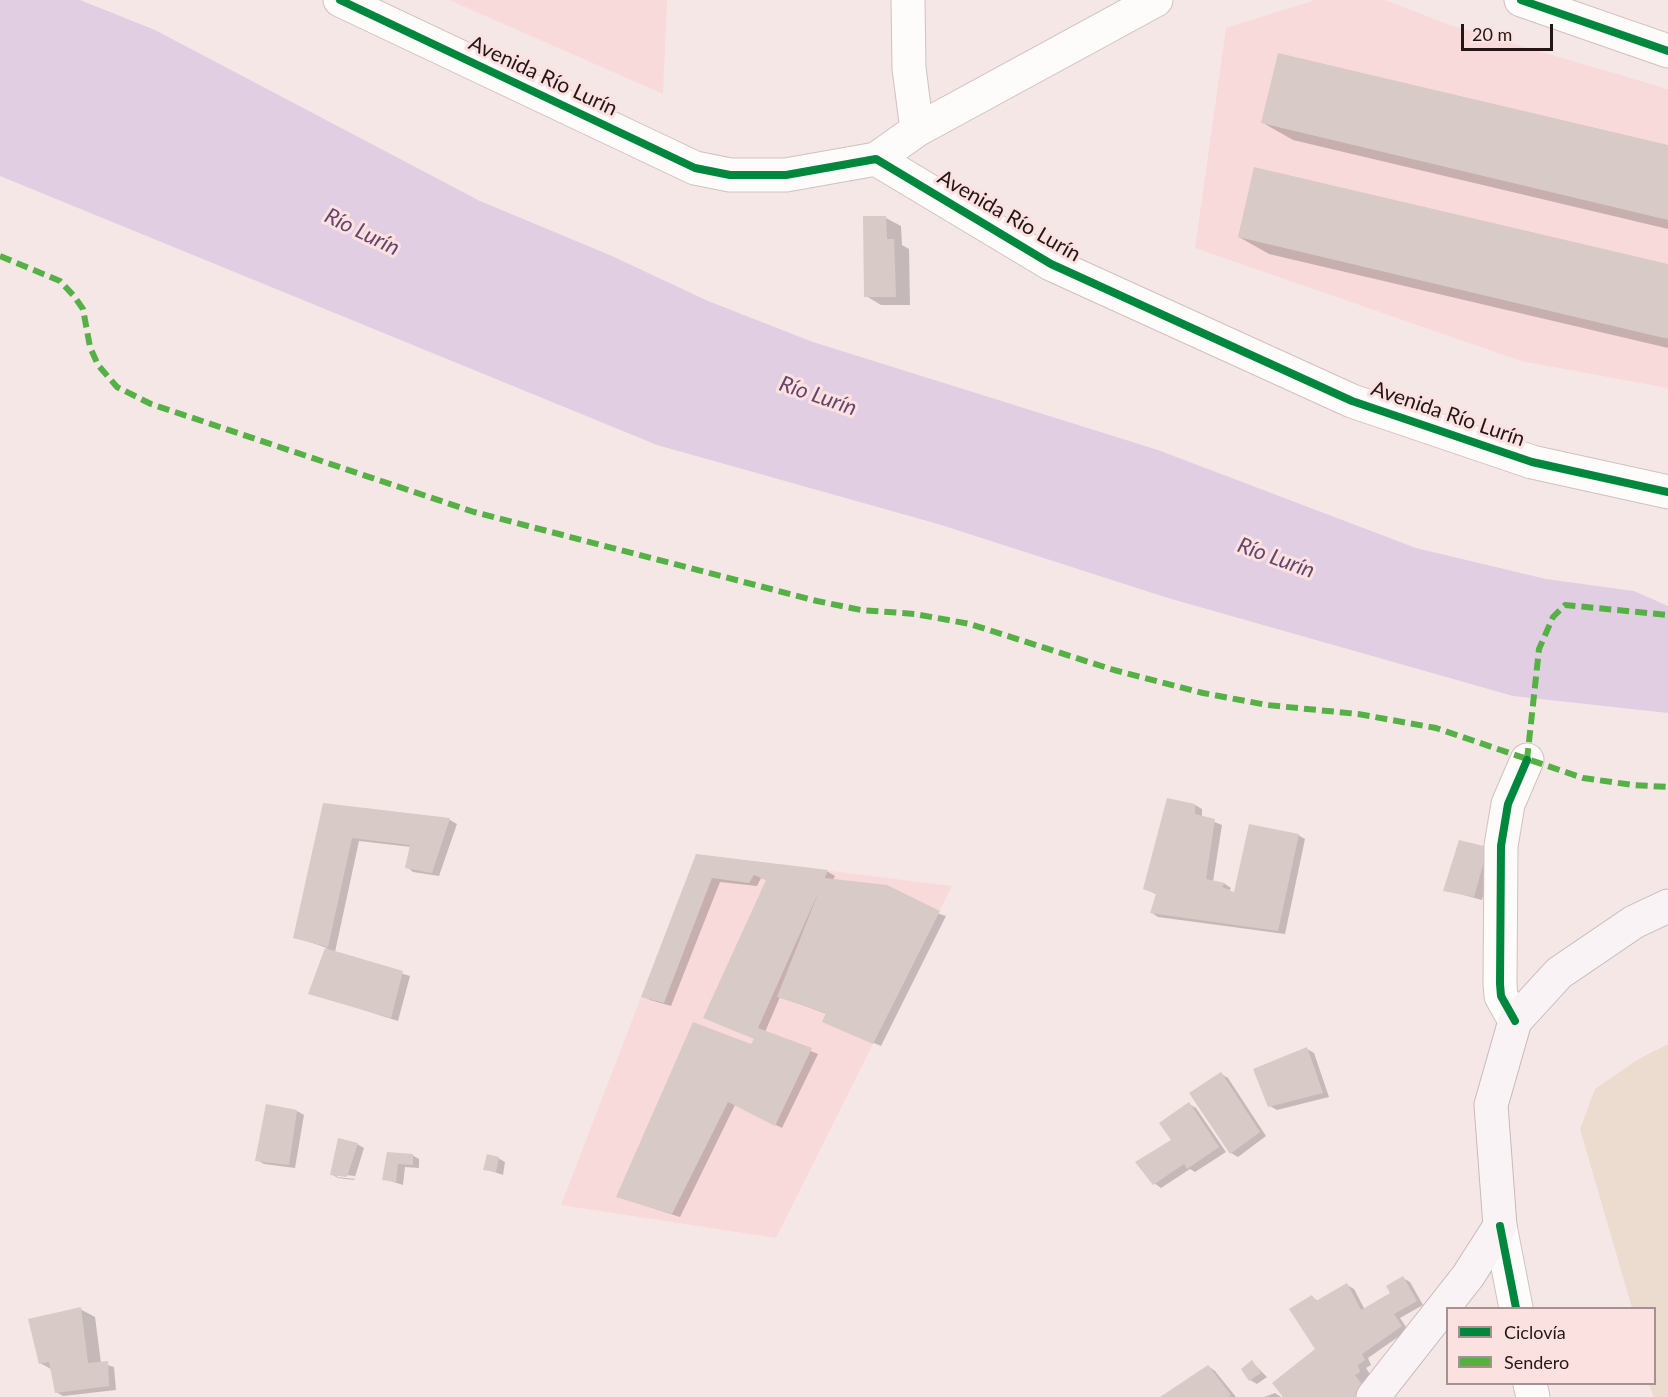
<!DOCTYPE html>
<html>
<head>
<meta charset="utf-8">
<style>
	body { margin:0 }
	#map { position:relative; width:1668px; height:1397px; overflow:hidden; background:#f6e7e7; font-family:Lato,sans-serif }
	canvas { display:block }
	.legend { position:absolute; left:1446px; top:1307px; width:210px; height:78px; box-sizing:border-box; background:#fce1e1; border:2px solid #a69090; margin:0; padding:8px 10px; list-style:none; font-size:18px; color:#251616 }
	.legend li { display:flex; align-items:center; gap:12px; height:30px }
	.legend b { width:30px; border:2px solid #a69090 }
	.scale { position:absolute; left:1461px; top:24px; width:92px; height:27px; box-sizing:border-box; border:3px solid #251616; border-top:0; padding-left:8px; font-size:18px; line-height:21px; white-space:nowrap; color:#251616; -webkit-text-stroke:4px #fce1e1; paint-order:stroke }
</style>
</head>
<body>
<div id="map">
<canvas width="1668" height="1397"></canvas>
<ul class="legend">
<li><b style="height:8px;background:#00873e"></b>Ciclovía</li>
<li><b style="height:8px;background:#55b145"></b>Sendero</li>
</ul>
<div class="scale">20 m</div>
</div>
<script>
const context = document.querySelector('canvas').getContext('2d');
context.lineJoin = 'round';
function fill(path, color) { context.fillStyle = color; context.fill(path, 'evenodd'); }
const poly = rows => new Path2D(rows.map(r => 'M' + r).join(''));
function strokePath(path, color, width, dash) { context.strokeStyle = color; context.lineWidth = width; context.lineCap = dash ? 'butt' : 'round'; context.setLineDash(dash || []); context.stroke(path); }
function drawText(font, color, halo, rows, align = 'center') {
  context.font = font + ' Lato,sans-serif'; context.lineWidth = 6; context.setLineDash([]); context.textBaseline = 'middle'; context.strokeStyle = halo; context.fillStyle = color; for (const [text, x, y, turn = 0] of rows) {
    context.save(); context.translate(x, y); context.rotate((+turn || 0) * Math.PI / 180); context.textAlign = isNaN(turn) ? turn : align; if (halo) context.strokeText(text, 0, 0); context.fillText(text, 0, 0); context.restore();
  }
}
fill(poly([
	[449,0,667,0,663,94],
	[1315,0,1385,0,1450,25,1668,89,1668,388,1521,361,1195,248,1226,28],
	[696,854,952,886,776,1238,561,1205]
]), '#f9dadb');
fill(poly([
	[1668,1044,1668,1397,1654,1397,1649,1384,1654,1384,1654,1308,1632,1308,1580,1129,1595,1089,1637,1060]
]), '#ecdccf');
fill(poly([
	[0,0,80,0,155,30,480,201,612,256,708,301,813,342,1158,450,1416,548,1546,579,1634,591,1668,606,1668,713,1513,696,1168,598,938,524,657,445,0,176]
]), '#e2cee2');
fill(poly([
	[1263,123,1668,147,1668,229,1293,140],
	[886,218,901,226,902,245,909,249,910,305,881,305,866,296],
	[1239,237,1668,266,1668,348,1269,254],
	[324,805,450,820,457,824,439,876,413,872,407,867,411,847,359,841,335,952,410,976,398,1021,310,993,327,948,295,937],
	[1195,805,1202,809,1202,817,1222,825,1213,882,1225,884,1231,888,1229,891,1235,893,1298,835,1305,839,1285,934,1158,917,1152,913,1157,895,1145,888],
	[1460,842,1494,853,1482,900,1445,890],
	[697,856,828,872,835,876,833,880,946,916,881,1046,831,1025,827,1014,780,997,765,1032,818,1054,782,1128,735,1105,680,1217,618,1197,752,1046,755,1039,767,880,761,878,757,886,720,882,671,1006,650,1000,643,996],
	[1307,1049,1314,1053,1329,1097,1277,1110,1270,1106],
	[1221,1074,1228,1078,1266,1136,1238,1157,1231,1153],
	[1189,1104,1196,1108,1226,1152,1195,1172,1190,1169,1161,1188,1154,1183],
	[297,1111,304,1115,295,1168,264,1164,257,1160],
	[357,1144,364,1148,354,1180,338,1178,331,1174],
	[337,1174,355,1176,355,1179,337,1177],
	[389,1153,412,1155,419,1159,419,1168,405,1167,403,1185,384,1179],
	[498,1158,505,1162,503,1175,485,1169],
	[1403,1278,1410,1282,1423,1305,1400,1318,1408,1330,1368,1358,1371,1365,1366,1368,1374,1380,1372,1397,1284,1397,1317,1350,1312,1297,1318,1301,1347,1285,1354,1289,1365,1310,1392,1293],
	[80,1309,95,1317,101,1363,114,1367,116,1390,63,1396,56,1392,51,1369,40,1363],
	[1252,1362,1267,1377,1257,1384,1250,1380],
	[1208,1366,1215,1371,1236,1397,1163,1397],
	[1275,1393,1281,1397,1264,1397]
]), '#0003');
fill(poly([
	[1278,53,1668,145,1668,220,1261,123],
	[1254,167,1668,264,1668,339,1238,237],
	[863,216,886,216,887,239,894,239,896,297,864,297],
	[1167,798,1195,804,1195,814,1215,819,1206,879,1225,883,1222,887,1234,892,1249,824,1299,834,1278,931,1150,913,1156,894,1143,889],
	[323,803,450,818,432,873,405,868,410,845,352,838,328,947,293,938],
	[1459,840,1488,847,1474,897,1443,891],
	[696,854,828,870,825,878,887,885,940,911,873,1044,822,1022,826,1013,777,997,819,891,758,1028,812,1048,775,1126,728,1102,672,1214,616,1197,693,1022,751,1044,754,1039,703,1018,766,880,754,875,749,883,712,878,664,1003,641,997],
	[325,948,403,971,391,1018,308,994],
	[1307,1047,1323,1093,1268,1107,1253,1069],
	[1221,1072,1260,1132,1230,1154,1189,1093],
	[1189,1102,1219,1147,1187,1169,1184,1164,1153,1185,1135,1162,1171,1140,1159,1123],
	[266,1104,297,1110,289,1165,255,1161],
	[338,1138,358,1143,347,1177,330,1175],
	[387,1152,413,1154,413,1165,398,1164,396,1182,382,1180],
	[487,1154,499,1157,496,1172,483,1170],
	[1403,1276,1417,1301,1394,1314,1402,1326,1362,1354,1365,1360,1358,1365,1360,1372,1355,1375,1367,1391,1361,1397,1283,1397,1272,1383,1315,1349,1289,1309,1312,1295,1316,1301,1347,1283,1361,1310,1390,1293,1386,1286],
	[81,1307,88,1363,108,1361,109,1386,55,1393,49,1362,39,1364,28,1319],
	[1252,1360,1261,1373,1249,1381,1241,1369],
	[1208,1365,1231,1395,1228,1397,1160,1397]
]), '#d8cac7');
const street = poly([
	[340,0,695,168,730,175,786,175,876,159,1051,264,1352,401,1532,462,1668,492],
	[908,0,909,68,917,130],
	[1521,0,1668,51],
	[876,159,917,130,1156,0],
	[1515,1021,1501,996,1500,984,1501,846,1508,804,1527,760],
	[1500,1226,1516,1308],
	[1530,1384,1533,1397]
]);
const primary = poly([
	[1373,1397,1468,1276,1500,1226,1491,1105,1515,1021,1559,973,1634,922,1668,906]
]);
strokePath(street, '#d0c1c1', 35);
strokePath(primary, '#c7b9bc', 35);
strokePath(street, '#fefbfb', 33);
strokePath(primary, '#f9f3f5', 33);
strokePath(poly([
	[0,256,60,281,74,296,83,309,90,347,98,365,117,387,151,404,474,512,817,601,861,610,915,614,970,624,1114,670,1203,693,1267,705,1358,714,1436,728,1583,778,1633,785,1668,787],
	[1527,760,1539,649,1553,617,1565,605,1668,615]
]), '#55b145', 6, [12, 6]);
strokePath(poly([
	[340,0,695,168,730,175,786,175,876,159,1051,264,1352,401,1532,462,1668,492],
	[1521,0,1668,51],
	[1515,1021,1501,996,1500,984,1501,846,1508,804,1527,760],
	[1500,1226,1516,1308]
]), '#00873e', 8);
drawText('21px', '#251616', '#fce1e1', [
	["Avenida Río Lurín",543,76,25],
	["Avenida Río Lurín",1009,216,30],
	["Avenida Río Lurín",1448,414,19]
]);
drawText('italic 22px', '#65456e', '#fce1e1', [
	["Río Lurín",362,232,26],
	["Río Lurín",818,396,19],
	["Río Lurín",1276,558,20]
]);
</script>
</body>
</html>
